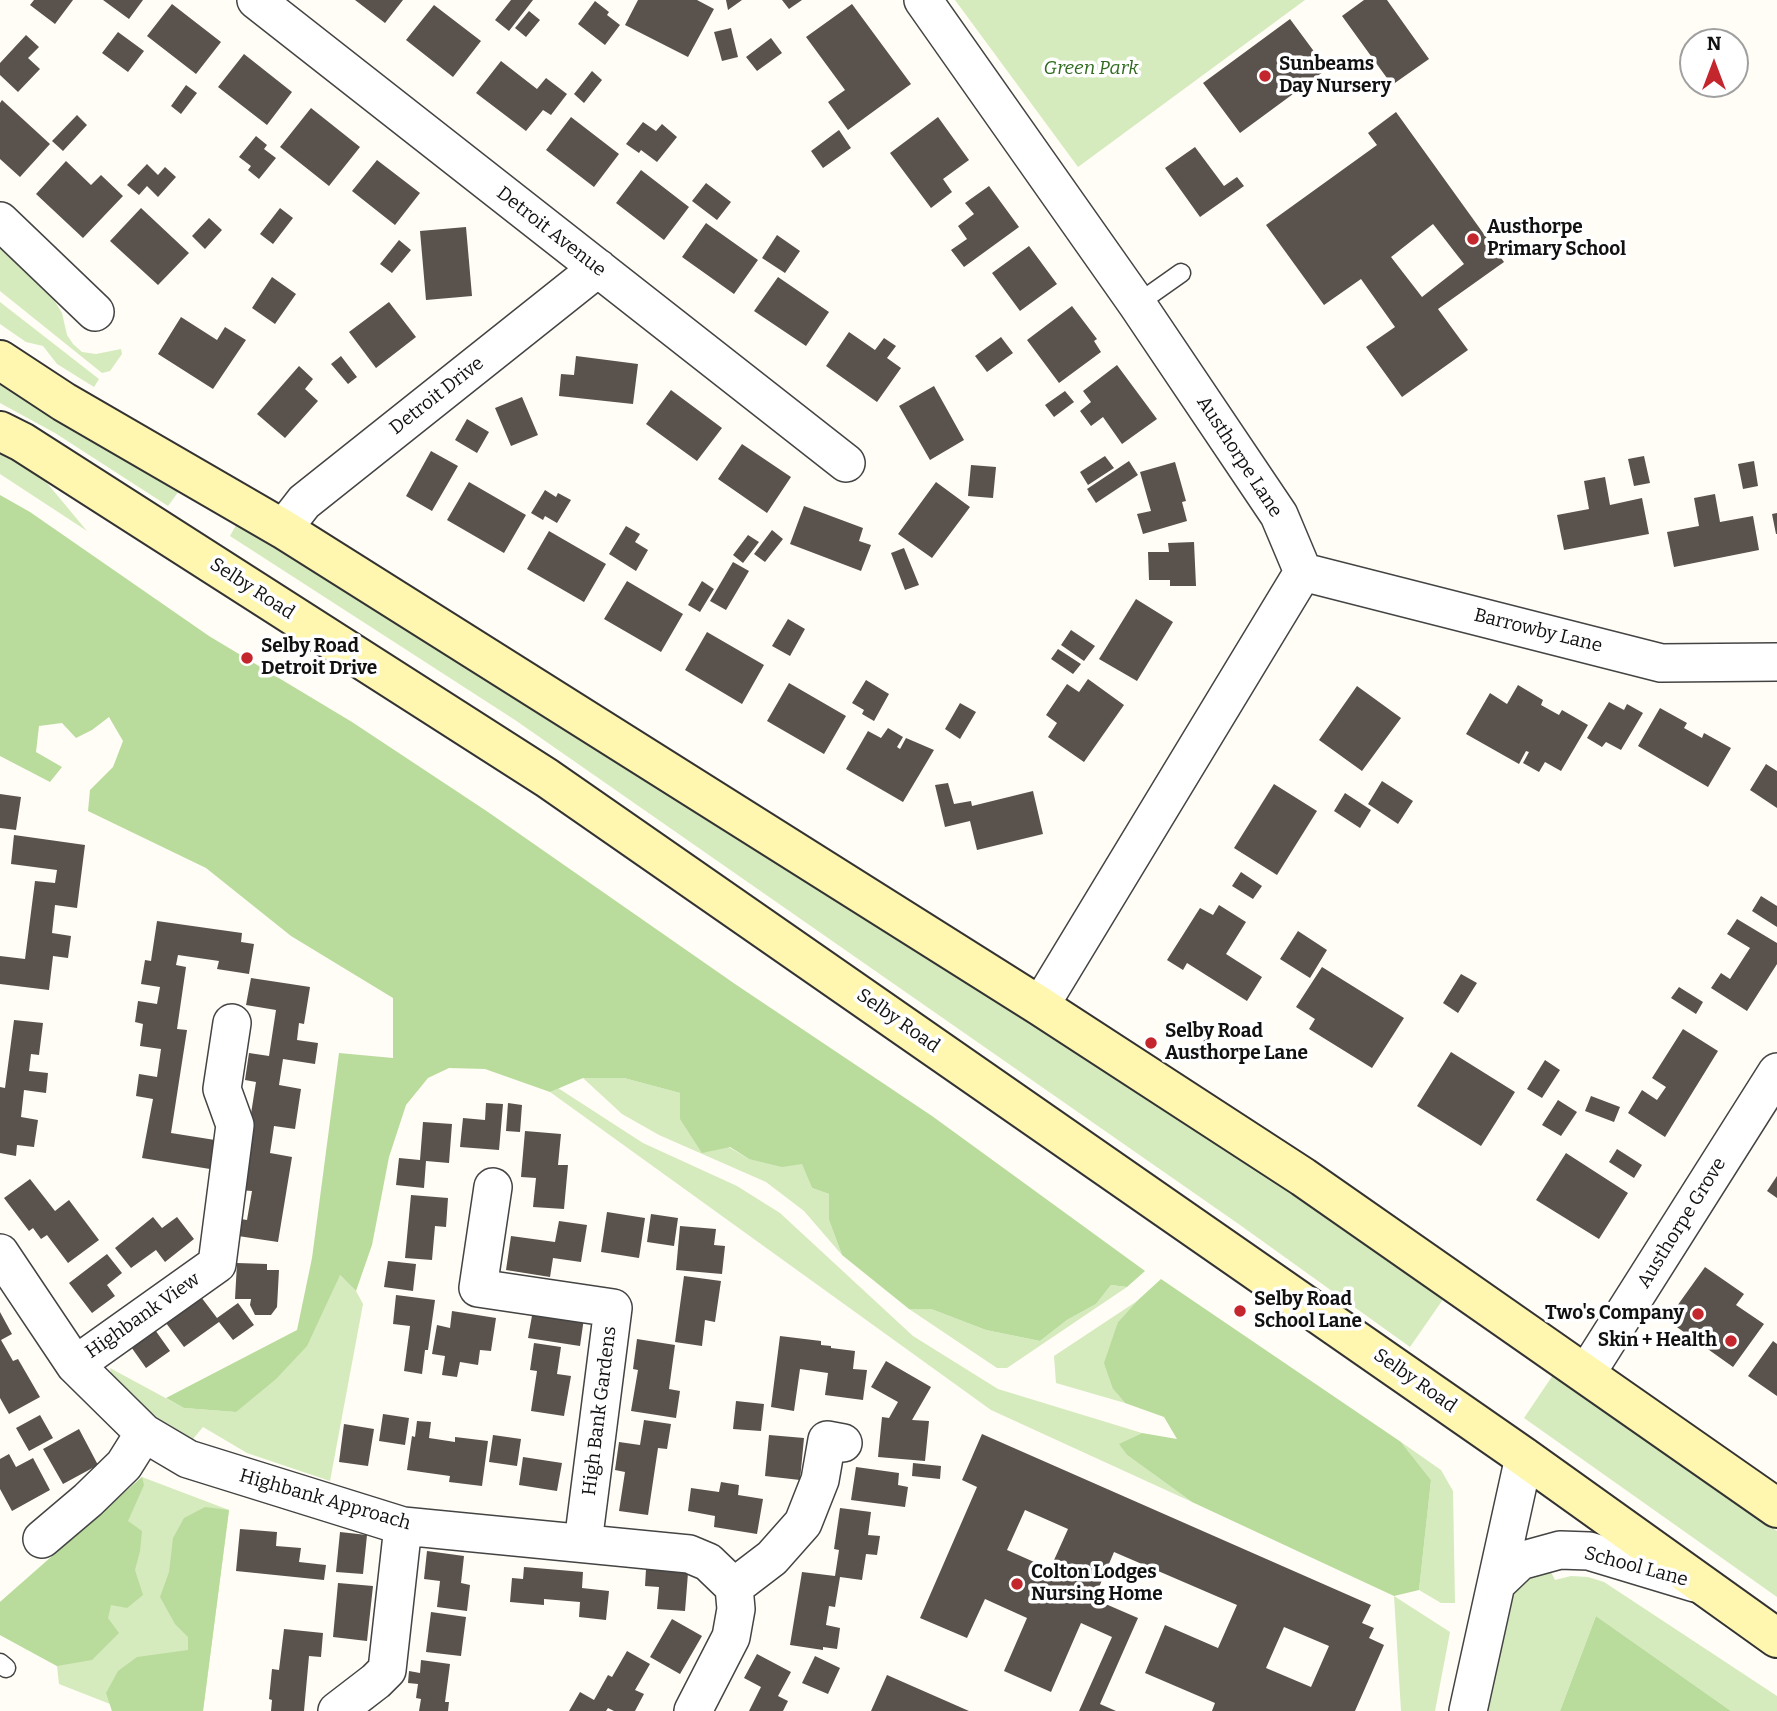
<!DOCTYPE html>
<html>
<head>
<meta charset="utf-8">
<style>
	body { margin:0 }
	#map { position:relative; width:1777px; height:1711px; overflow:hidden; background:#fffdf5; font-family:Bitter,serif }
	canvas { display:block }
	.north { position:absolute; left:1679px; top:28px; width:70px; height:70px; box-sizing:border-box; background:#fff; border:2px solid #a0a0a0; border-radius:50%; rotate:0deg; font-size:19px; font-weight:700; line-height:28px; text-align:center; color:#111 }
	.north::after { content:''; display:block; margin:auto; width:24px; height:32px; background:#c4262e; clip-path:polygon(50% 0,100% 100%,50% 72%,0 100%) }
</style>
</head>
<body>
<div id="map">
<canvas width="1777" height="1711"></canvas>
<div class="north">N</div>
</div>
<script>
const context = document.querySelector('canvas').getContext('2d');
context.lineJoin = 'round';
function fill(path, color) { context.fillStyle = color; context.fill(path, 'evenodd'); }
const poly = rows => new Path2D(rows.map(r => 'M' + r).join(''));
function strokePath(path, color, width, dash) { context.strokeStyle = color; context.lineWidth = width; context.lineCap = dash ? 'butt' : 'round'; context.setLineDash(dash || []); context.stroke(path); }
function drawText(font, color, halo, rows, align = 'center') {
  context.font = font + ' Bitter,serif'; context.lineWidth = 7; context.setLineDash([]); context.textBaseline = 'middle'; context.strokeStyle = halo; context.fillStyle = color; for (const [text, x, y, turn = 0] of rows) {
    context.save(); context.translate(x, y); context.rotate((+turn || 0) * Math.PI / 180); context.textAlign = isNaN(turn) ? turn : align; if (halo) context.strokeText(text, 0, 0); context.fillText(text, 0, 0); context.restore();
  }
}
fill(poly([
	[955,0,1305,0,1078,167],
	[0,244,54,300,62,313,67,335,73,344,82,352,96,354,121,349,122,354,110,371,102,373,0,291],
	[0,302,99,379,94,387,57,364,43,346,26,342,0,324],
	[0,377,210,509,179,491,168,506,55,433,0,403],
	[0,451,37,471,87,531,0,474],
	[240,518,803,873,1277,1180,1444,1298,1410,1347,1240,1225,515,720,230,536],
	[583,1078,624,1078,680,1093,681,1119,749,1159,802,1163,812,1188,829,1194,829,1220,842,1255,804,1211,766,1182,659,1135,622,1114],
	[558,1088,643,1143,737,1186,780,1213,913,1336,998,1389,1142,1433,1120,1444,1127,1455,1192,1502,991,1410,550,1092],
	[340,1275,356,1291,363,1304,330,1481,247,1453,203,1427,193,1439,140,1407,114,1388,110,1368,184,1408,236,1412],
	[1111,1285,1127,1287,1007,1368,997,1368,909,1309,931,1309,986,1330,1040,1341,1067,1320,1096,1304],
	[1137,1301,1118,1322,1113,1389,1125,1403,1056,1383,1054,1356],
	[1553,1375,1777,1531,1777,1597,1524,1418],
	[1401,1442,1441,1470,1453,1491,1455,1603,1441,1603,1419,1590,1431,1480],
	[142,1477,229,1510,203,1711,112,1711,110,1704,59,1684,57,1666,0,1635,0,1602],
	[1548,1566,1555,1580,1571,1576,1588,1577,1604,1582,1777,1696,1777,1711,1731,1711,1596,1616,1560,1711,1486,1711,1513,1594,1522,1581],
	[1394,1596,1450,1632,1435,1711,1401,1711]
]), '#d5ebbd');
fill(poly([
	[0,495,30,512,209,636,352,722,488,812,735,984,932,1116,1145,1271,1127,1287,1111,1285,1096,1304,1067,1320,1040,1341,986,1330,931,1309,909,1309,842,1255,829,1220,829,1194,812,1188,802,1164,782,1167,749,1159,730,1147,702,1153,680,1119,680,1093,624,1078,583,1078,550,1092,485,1069,449,1068,428,1078,406,1105,389,1157,372,1245,356,1291,340,1275,307,1346,276,1379,236,1412,184,1408,166,1398,297,1330,312,1258,339,1053,393,1058,393,998,291,936,206,868,88,811,90,790,113,767,123,741,109,717,92,730,76,738,62,723,39,726,36,752,62,767,50,782,0,756],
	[1161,1279,1401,1442,1431,1480,1419,1590,1394,1596,1192,1502,1127,1455,1119,1444,1142,1433,1177,1439,1164,1417,1125,1403,1113,1389,1104,1363,1118,1322,1137,1301],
	[142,1477,144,1485,128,1521,142,1531,140,1551,135,1570,143,1595,127,1608,111,1605,108,1618,119,1633,92,1660,57,1666,0,1635,0,1602],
	[205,1507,229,1510,203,1711,112,1711,106,1693,118,1671,137,1657,188,1650,188,1637,175,1624,160,1597,169,1572,173,1538,184,1518],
	[1596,1616,1731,1711,1560,1711]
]), '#b9dc9c');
fill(poly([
	[34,0,73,0,55,24,30,5],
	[103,0,143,0,129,19],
	[355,0,403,0,385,23],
	[511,0,533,0,509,31,495,20],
	[638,0,697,0,714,9,688,57,625,25],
	[726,0,742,0,728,10],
	[782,0,802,0,789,9],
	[1364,0,1387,0,1429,59,1392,85,1342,16],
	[595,1,609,12,607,15,620,25,605,45,578,24],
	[172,4,221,42,196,74,147,36],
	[852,4,911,84,848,130,828,102,845,90,806,37],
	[434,5,481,41,453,77,406,40],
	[529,11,540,20,526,37,515,28],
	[1290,19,1327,69,1240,133,1203,83],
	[731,28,738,57,722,61,714,32],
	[118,32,144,51,128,72,102,53],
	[26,35,39,47,28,58,40,69,18,92,0,75,0,63],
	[771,38,782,53,757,71,746,57],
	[244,54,292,92,267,125,218,87],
	[501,61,537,89,546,78,567,94,551,115,543,110,526,131,476,93],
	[592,71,602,80,584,103,574,94],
	[186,85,197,93,181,114,171,106],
	[2,100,50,144,20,177,0,159,0,103],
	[311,108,360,147,329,186,280,147],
	[1396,112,1504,262,1438,309,1468,350,1402,397,1366,347,1395,327,1361,279,1324,305,1266,225,1377,145,1368,133],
	[1433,224,1464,264,1422,297,1391,257],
	[77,115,87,125,63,151,52,141],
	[571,117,619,154,594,187,546,150],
	[938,117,969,160,943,179,952,192,931,208,890,153],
	[643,122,656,131,662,124,677,137,657,162,641,150,639,153,626,144],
	[839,130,851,148,823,168,811,151],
	[256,136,267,145,264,149,276,158,259,179,248,170,251,166,239,157],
	[1195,147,1224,186,1237,177,1244,186,1200,217,1165,168],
	[377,160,420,193,395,225,352,191],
	[66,161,91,185,101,175,123,196,83,238,36,194],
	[147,164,158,175,165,167,176,177,158,197,147,186,139,195,127,185],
	[641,170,689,207,664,240,616,203],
	[706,183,731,202,717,220,692,201],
	[989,186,1019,227,964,267,951,250,967,239,958,226,974,214,965,203],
	[141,208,189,253,158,285,110,241],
	[280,208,293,218,273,244,260,234],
	[209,218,222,230,205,249,192,236],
	[706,223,758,260,734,294,682,257],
	[466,227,472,296,426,300,420,231],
	[777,235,800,251,785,273,762,258],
	[399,240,411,250,392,273,380,264],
	[1029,246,1057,284,1020,311,992,273],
	[272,277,296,294,275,324,252,308],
	[778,277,829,312,806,346,754,311],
	[389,302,416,337,376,368,349,332],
	[1072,306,1097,339,1094,341,1101,352,1059,383,1027,340],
	[181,317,217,340,225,327,246,340,213,389,158,354],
	[849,332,875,350,884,338,896,346,887,358,901,368,877,402,826,366],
	[1001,337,1013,353,987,372,975,356],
	[341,356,357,377,348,384,331,364],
	[576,356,638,364,633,404,559,396,561,374,574,375],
	[1117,365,1157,419,1122,444,1103,417,1091,426,1080,411,1091,402,1083,391],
	[299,366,313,379,305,389,318,401,285,438,257,414],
	[934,386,964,440,930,460,899,406],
	[671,390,722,428,697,461,646,424],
	[1065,391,1074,402,1054,417,1045,405],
	[522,397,538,435,511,446,495,408],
	[467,419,489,432,477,453,455,440],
	[742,444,791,477,767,513,718,479],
	[431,451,458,466,432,511,406,496],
	[1105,456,1114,468,1088,485,1080,472],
	[1644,456,1650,483,1634,486,1628,459],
	[1129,461,1138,475,1096,503,1087,489],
	[1754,461,1758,486,1743,489,1738,464],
	[1175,462,1186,501,1182,502,1187,521,1143,534,1137,514,1151,511,1140,472],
	[971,465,996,467,993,498,968,496],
	[1605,477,1610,505,1642,498,1649,534,1564,550,1557,515,1589,509,1584,481],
	[469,482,526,515,504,553,447,520],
	[936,482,970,507,932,558,898,534],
	[545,490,556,497,558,493,571,500,557,523,545,516,543,520,531,513],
	[1715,494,1720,522,1753,516,1759,550,1674,567,1667,532,1699,526,1694,498],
	[804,506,863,528,859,541,871,545,861,571,790,544],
	[1777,513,1777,534,1776,534,1772,514],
	[626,526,640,534,635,542,648,550,636,571,609,554],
	[772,530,783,539,765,562,754,554],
	[549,531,606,564,584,602,527,569],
	[748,535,759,542,743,563,733,555],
	[1194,542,1196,586,1170,586,1170,580,1149,580,1148,552,1169,552,1168,543],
	[904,548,919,585,905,590,891,553],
	[733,562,749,571,726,610,710,601],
	[627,581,683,614,661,652,604,619],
	[702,581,714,589,700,612,688,605],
	[1136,599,1173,622,1137,681,1099,659],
	[788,619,805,629,790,656,772,646],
	[1071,630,1095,646,1084,661,1061,645],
	[707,632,764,665,742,704,685,670],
	[1058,649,1081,664,1073,674,1051,659],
	[1088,679,1124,705,1084,762,1048,737,1057,723,1046,715,1067,684,1079,692],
	[866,680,889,694,874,721,862,714,864,710,852,703],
	[789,683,846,716,824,754,767,721],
	[1518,685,1543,700,1541,705,1559,715,1562,710,1588,725,1561,771,1545,762,1539,772,1523,763,1529,752,1526,751,1519,764,1466,734,1490,693,1507,704],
	[1357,686,1401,718,1362,771,1319,740],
	[1609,702,1624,710,1627,704,1643,713,1621,750,1606,742,1602,747,1587,738],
	[960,703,976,712,960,739,945,729],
	[1660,708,1687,723,1684,728,1702,738,1704,733,1731,748,1708,787,1638,746],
	[888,728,903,737,897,747,900,749,906,738,934,750,903,802,846,769,868,731,881,738],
	[1766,764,1777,771,1777,808,1750,790],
	[1382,781,1413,801,1398,824,1368,804],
	[948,783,954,804,971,801,972,806,1033,791,1043,834,977,850,970,821,945,827,935,785],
	[1274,784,1317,811,1277,875,1234,848],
	[1345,793,1371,810,1360,828,1334,811],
	[0,794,21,797,16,830,0,828],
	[14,835,85,845,77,908,55,905,52,933,71,936,68,958,53,956,49,990,0,984,0,956,25,959,35,881,55,883,57,870,11,864],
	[1241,872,1262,886,1253,899,1232,886],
	[1761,896,1777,906,1777,927,1752,911],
	[1219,905,1246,922,1226,954,1262,977,1247,1001,1187,963,1183,970,1167,960,1200,908,1213,915],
	[1737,919,1777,943,1777,964,1747,1011,1711,988,1721,973,1730,979,1750,948,1727,934],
	[157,921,242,933,241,942,254,944,249,974,217,969,219,961,178,955,176,965,186,967,177,1029,187,1030,171,1133,215,1140,210,1169,142,1158,153,1099,136,1096,139,1074,157,1077,161,1049,140,1046,143,1024,135,1022,138,1001,157,1004,160,987,141,984,145,960,151,961],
	[1298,931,1327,950,1310,978,1280,959],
	[1322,967,1404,1018,1372,1068,1309,1029,1315,1019,1296,1007],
	[1461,974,1477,983,1458,1013,1443,1003],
	[251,978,310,987,304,1024,299,1023,297,1040,318,1043,315,1064,283,1059,279,1085,301,1089,295,1129,274,1126,272,1140,270,1153,292,1157,278,1242,238,1236,241,1219,247,1220,252,1191,239,1190,256,1082,245,1080,249,1053,269,1056,276,1010,246,1005],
	[1679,987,1703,1002,1696,1014,1671,998],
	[14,1020,43,1023,39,1055,31,1054,29,1071,48,1073,46,1093,24,1090,21,1117,38,1120,34,1147,17,1145,16,1156,0,1153,0,1087,5,1088],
	[1683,1029,1718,1051,1665,1137,1628,1113,1642,1090,1657,1100,1666,1087,1652,1078],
	[1451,1052,1515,1092,1481,1146,1417,1106],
	[1545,1060,1560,1070,1542,1098,1527,1089],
	[1591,1096,1620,1107,1614,1122,1585,1111],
	[1558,1100,1577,1112,1561,1136,1542,1125],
	[486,1103,503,1104,499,1150,460,1147,463,1118,485,1120],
	[508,1103,522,1105,520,1132,506,1131],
	[423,1122,452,1124,449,1163,426,1161,424,1188,396,1185,399,1158,420,1160],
	[525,1131,561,1134,558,1165,568,1165,564,1209,533,1207,536,1178,521,1177],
	[1617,1149,1642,1165,1634,1178,1609,1162],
	[1566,1153,1628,1193,1599,1239,1536,1200],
	[1777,1176,1777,1198,1767,1191],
	[30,1179,55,1211,69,1200,99,1240,68,1263,47,1235,41,1239,33,1228,29,1231,4,1198],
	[411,1195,448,1198,446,1227,435,1226,432,1260,405,1258],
	[607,1212,645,1218,639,1258,601,1252],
	[651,1214,678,1218,674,1246,647,1242],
	[153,1217,162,1228,177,1217,194,1239,165,1262,156,1250,131,1268,115,1248],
	[559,1221,587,1225,581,1262,553,1258,550,1277,506,1270,511,1236,555,1242],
	[680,1226,716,1229,714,1245,725,1246,722,1274,676,1270],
	[107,1254,122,1273,107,1285,115,1296,92,1313,69,1283],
	[388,1261,416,1264,413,1291,384,1287],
	[237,1263,267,1264,267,1270,279,1270,277,1307,271,1315,255,1315,250,1305,251,1299,235,1299],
	[1705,1267,1744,1294,1736,1305,1764,1324,1733,1367,1667,1320],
	[684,1276,721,1281,715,1322,705,1320,702,1346,675,1342],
	[198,1293,217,1318,238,1303,254,1325,233,1340,219,1322,184,1347,163,1319],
	[396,1295,435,1300,428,1350,425,1350,422,1374,404,1371,410,1326,393,1324],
	[533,1310,584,1318,580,1346,528,1338],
	[452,1311,496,1318,491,1351,480,1350,478,1365,460,1362,457,1377,442,1375,445,1356,432,1354,437,1325,450,1328],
	[0,1312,12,1334,1,1340,13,1361,18,1359,40,1397,9,1414,0,1398],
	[153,1327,170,1351,146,1368,129,1344],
	[780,1336,821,1341,821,1345,831,1346,831,1348,855,1351,853,1369,867,1370,863,1400,825,1395,828,1373,800,1369,794,1411,771,1407],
	[637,1339,675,1345,669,1389,680,1391,676,1418,631,1411,638,1370,633,1369],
	[1773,1341,1777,1344,1777,1396,1748,1376],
	[534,1343,561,1347,557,1374,571,1376,564,1416,531,1411,537,1371,530,1370],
	[886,1361,931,1387,912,1420,929,1421,925,1461,878,1457,882,1417,889,1418,898,1402,871,1387],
	[736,1401,764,1404,761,1431,733,1429],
	[383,1414,409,1418,405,1445,379,1441],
	[40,1415,53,1438,29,1451,16,1428],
	[644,1420,671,1424,667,1449,658,1448,648,1515,619,1511,625,1472,615,1470,619,1442,640,1445],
	[417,1421,431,1422,429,1438,455,1442,455,1437,488,1441,482,1486,449,1482,450,1476,407,1470,412,1436,415,1437],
	[344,1424,374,1429,368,1466,339,1462],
	[79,1429,98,1465,63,1484,43,1449],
	[982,1434,1371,1605,1362,1623,1374,1628,1369,1638,1384,1645,1355,1711,1212,1711,1215,1703,1145,1673,1165,1625,1218,1648,1237,1605,1114,1552,1094,1599,1138,1618,1100,1704,1116,1711,1079,1711,1112,1637,1081,1623,1051,1692,1004,1671,1027,1618,985,1599,967,1638,920,1618,977,1487,962,1480],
	[1025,1510,1068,1529,1050,1569,1007,1550],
	[1284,1627,1329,1646,1311,1687,1266,1668],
	[493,1435,521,1439,517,1466,489,1462],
	[769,1435,804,1438,800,1480,765,1476],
	[9,1454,16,1467,33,1458,50,1490,12,1511,0,1489,0,1459],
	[523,1457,562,1463,557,1491,519,1485],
	[913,1463,941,1466,940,1479,912,1476],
	[856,1467,899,1473,898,1485,908,1487,905,1507,851,1500],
	[721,1482,739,1485,738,1495,763,1499,757,1534,714,1527,715,1516,688,1511,691,1488,719,1492],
	[840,1508,871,1512,868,1535,880,1536,877,1555,866,1554,862,1580,840,1577,835,1607,829,1606,826,1625,840,1628,837,1649,823,1647,823,1650,790,1645,802,1572,835,1576,839,1550,834,1549],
	[240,1529,277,1532,276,1546,301,1548,299,1562,326,1565,324,1580,236,1571],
	[340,1532,367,1535,363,1574,336,1572],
	[427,1551,464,1556,461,1583,470,1585,467,1611,437,1607,440,1581,424,1579],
	[524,1567,583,1572,582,1588,609,1591,606,1620,579,1617,580,1602,544,1599,544,1605,510,1602,512,1578,523,1579],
	[646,1569,688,1573,685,1611,657,1609,659,1587,645,1586],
	[338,1583,373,1586,367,1641,333,1637],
	[431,1612,466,1617,461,1656,426,1652],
	[672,1619,702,1636,680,1674,650,1657],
	[284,1629,323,1633,321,1657,309,1656,304,1711,271,1711,272,1700,269,1699,272,1669,279,1670],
	[627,1651,650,1664,635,1690,644,1694,635,1711,614,1711,608,1708,606,1711,569,1711,580,1692,594,1700,608,1675,612,1677],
	[757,1654,791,1672,778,1696,788,1701,783,1711,749,1711,761,1687,744,1678],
	[815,1656,840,1668,828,1694,802,1683],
	[421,1660,450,1664,445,1702,449,1702,448,1711,419,1711,421,1699,416,1698,418,1684,408,1683,409,1671,420,1673],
	[887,1675,969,1711,871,1711]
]), '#5a524d');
const service = poly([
	[1137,304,1181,273],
	[0,1663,6,1668]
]);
const minor = poly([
	[256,0,846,463],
	[923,0,1137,304,1279,515,1303,572,1040,1006],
	[0,221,95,312],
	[283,529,304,502,598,268],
	[1303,572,1661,663,1777,662],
	[493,1187,478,1288,613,1308,583,1543],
	[0,1253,75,1365,144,1433,188,1459,403,1526,689,1554,708,1562,734,1587,736,1609,731,1637,693,1711],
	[75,1365,217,1264,235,1125,222,1089,232,1023],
	[1586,1374,1777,1072],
	[42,1539,88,1500,124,1465,144,1433],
	[1498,1582,1520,1561,1560,1550,1589,1551,1695,1583],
	[734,1587,772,1558,803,1523,820,1480,827,1440,843,1443],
	[337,1711,376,1681,387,1670,403,1526],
	[1468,1711,1524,1457]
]);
const secondary = poly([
	[0,360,64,402,283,529,1040,1006,1303,1177,1777,1508],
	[0,431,22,442,547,778,1524,1457,1777,1638]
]);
strokePath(service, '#444', 21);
strokePath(minor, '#444', 40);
strokePath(secondary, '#333', 42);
strokePath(service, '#fff', 18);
strokePath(minor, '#fff', 37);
strokePath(secondary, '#fff6b0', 38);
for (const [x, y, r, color] of [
	[1265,76,7,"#c4262e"],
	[1473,239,7,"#c4262e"],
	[247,658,7,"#c4262e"],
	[1151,1043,7,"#c4262e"],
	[1240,1311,7,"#c4262e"],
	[1698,1314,7,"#c4262e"],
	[1731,1341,7,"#c4262e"],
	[1017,1584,7,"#c4262e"]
]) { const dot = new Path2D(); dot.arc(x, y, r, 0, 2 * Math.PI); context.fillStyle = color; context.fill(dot); strokePath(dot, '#fff', 2.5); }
drawText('bold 19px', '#111', '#fff', [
	["Sunbeams",1279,65],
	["Day Nursery",1279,87],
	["Austhorpe",1487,228],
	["Primary School",1487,250],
	["Selby Road",261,647],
	["Detroit Drive",261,669],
	["Selby Road",1165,1032],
	["Austhorpe Lane",1165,1054],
	["Selby Road",1254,1300],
	["School Lane",1254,1322],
	["Two's Company",1684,1314,"right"],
	["Skin + Health",1717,1341,"right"],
	["Colton Lodges",1031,1573],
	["Nursing Home",1031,1595]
], 'left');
drawText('italic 19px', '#2f6b1f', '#fff', [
	["Green Park",1091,69]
]);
drawText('19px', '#111', '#fff', [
	["Detroit Avenue",551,232,38],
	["Detroit Drive",437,396,-38],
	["Austhorpe Lane",1239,457,57],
	["Selby Road",252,589,33],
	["Barrowby Lane",1538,631,14],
	["Selby Road",898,1021,35],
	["Austhorpe Grove",1682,1223,-58],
	["Highbank View",143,1316,-35],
	["Selby Road",1415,1381,35],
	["High Bank Gardens",600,1411,-83],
	["Highbank Approach",325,1500,16],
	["School Lane",1636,1567,15]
]);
</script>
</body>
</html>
